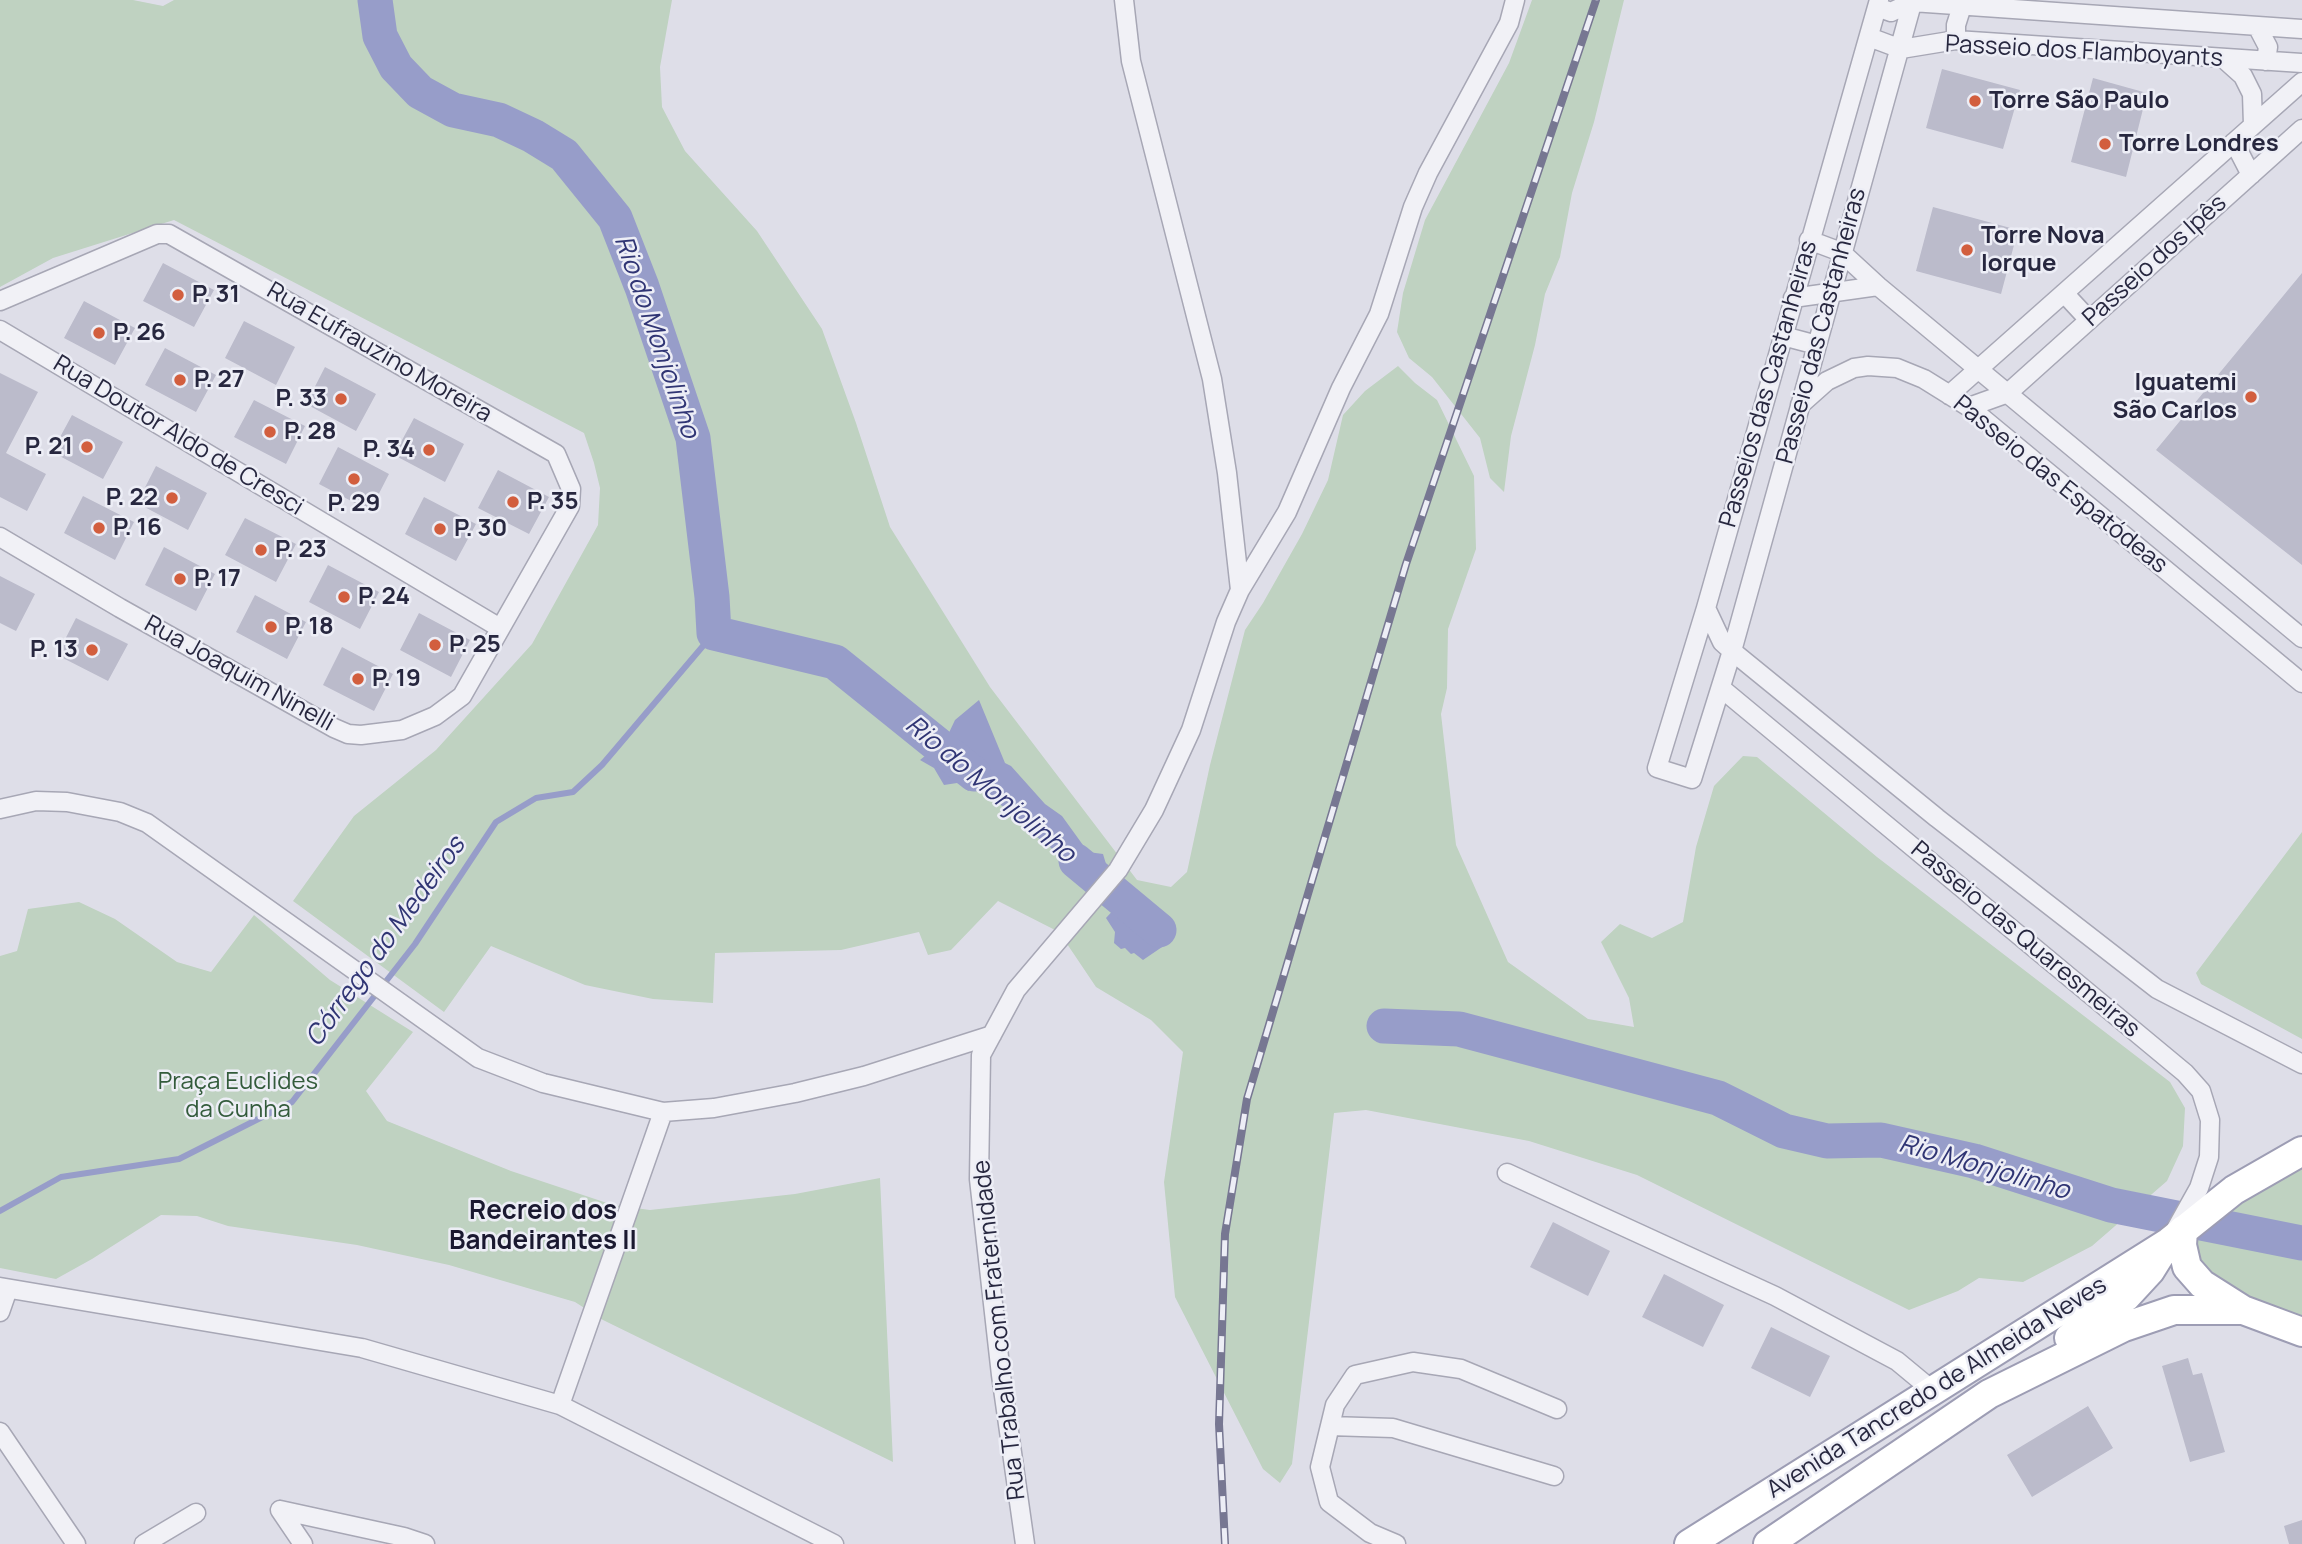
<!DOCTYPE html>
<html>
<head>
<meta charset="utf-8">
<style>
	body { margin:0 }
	canvas { display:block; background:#dedee8 }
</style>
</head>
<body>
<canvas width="2302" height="1544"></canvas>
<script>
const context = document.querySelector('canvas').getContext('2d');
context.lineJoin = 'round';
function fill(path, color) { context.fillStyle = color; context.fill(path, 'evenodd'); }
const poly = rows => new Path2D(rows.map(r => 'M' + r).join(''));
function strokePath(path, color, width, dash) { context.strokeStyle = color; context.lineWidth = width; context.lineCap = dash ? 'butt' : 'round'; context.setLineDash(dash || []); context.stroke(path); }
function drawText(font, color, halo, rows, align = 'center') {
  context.font = font + ' Manrope,sans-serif'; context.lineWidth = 5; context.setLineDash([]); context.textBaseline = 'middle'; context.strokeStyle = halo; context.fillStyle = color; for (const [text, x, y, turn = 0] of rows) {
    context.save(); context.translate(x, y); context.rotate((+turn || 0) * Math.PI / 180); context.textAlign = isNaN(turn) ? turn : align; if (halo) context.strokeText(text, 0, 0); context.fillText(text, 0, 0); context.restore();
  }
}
fill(poly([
	[0,0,133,0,163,6,174,0,672,0,660,67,662,107,685,151,757,231,822,329,856,423,890,527,990,687,1137,880,1171,887,1187,872,1210,765,1245,630,1263,603,1302,534,1328,480,1343,415,1365,391,1398,366,1415,383,1437,400,1474,476,1476,549,1448,629,1447,688,1441,714,1456,845,1508,962,1588,1019,1634,1027,1629,998,1601,942,1620,924,1652,938,1683,922,1696,847,1714,786,1743,756,1757,757,1877,857,2170,1082,2185,1108,2183,1146,2167,1181,2092,1246,2023,1282,1979,1278,1958,1291,1909,1310,1637,1175,1529,1141,1366,1110,1334,1113,1292,1464,1280,1483,1263,1469,1175,1297,1164,1182,1183,1052,1151,1020,1096,987,1059,932,998,901,951,950,928,955,919,932,841,950,715,953,713,1003,653,999,585,985,491,946,444,1012,293,901,354,816,436,750,532,644,598,525,600,488,594,463,584,433,174,220,53,258,0,287],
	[1532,0,1624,0,1594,122,1572,193,1560,257,1545,294,1535,345,1511,436,1504,492,1490,478,1480,438,1432,377,1409,358,1397,332,1403,293,1425,220,1509,63],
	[2302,832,2302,1039,2201,984,2196,973],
	[79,902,115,919,177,962,211,972,254,915,330,980,413,1032,366,1091,387,1121,511,1171,613,1205,650,1210,795,1194,880,1178,893,1462,603,1320,575,1302,449,1265,357,1245,228,1226,197,1216,161,1215,92,1259,56,1279,0,1268,0,956,17,951,28,909],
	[2302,1151,2302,1332,2202,1284,2183,1230]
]), '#bfd2c1');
fill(poly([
	[979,700,1005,763,1011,766,1045,804,1062,816,1088,852,1103,854,1109,874,1097,891,1077,880,1072,870,1063,867,1055,851,1037,837,1035,833,1026,827,1023,821,1016,820,1008,808,1002,806,987,791,974,787,968,791,964,785,957,783,944,785,934,768,920,760,946,739,955,720],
	[1118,905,1133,915,1151,916,1168,927,1165,945,1143,960,1134,953,1131,954,1125,948,1121,949,1114,943,1115,932,1106,918]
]), '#979dc9');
strokePath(poly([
	[0,1211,61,1177,179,1159,292,1102,415,944,496,822,536,798,573,792,602,765,714,633]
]), '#979dc9', 6);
strokePath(poly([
	[375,0,380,36,396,67,420,92,453,110,499,120,533,136,564,155,615,218,642,287,693,438,712,597,714,633,835,662,974,774],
	[1076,861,1159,930],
	[1384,1026,1459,1029,1718,1098,1784,1131,1827,1141,1881,1140,1974,1161,2111,1205,2302,1243]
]), '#979dc9', 35);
fill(poly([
	[1942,69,2020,90,2003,149,1926,128],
	[2093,78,2147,93,2126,177,2071,162],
	[1933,207,2018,230,2001,294,1916,271],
	[163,263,214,290,194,327,143,301],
	[2302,273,2302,565,2156,450],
	[84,301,135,328,115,365,64,338],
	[244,321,295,347,276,385,225,358],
	[165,348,216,375,196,412,145,385],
	[325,367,376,394,356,431,306,404],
	[0,373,38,392,6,453,46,474,27,511,0,497],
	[254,400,305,426,286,464,234,437],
	[72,415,123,442,103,479,52,452],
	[414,418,464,444,445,482,394,455],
	[338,447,389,474,370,511,319,484],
	[156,466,207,493,188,530,137,503],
	[498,470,549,497,529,534,478,508],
	[83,496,134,522,115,560,64,533],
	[424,497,476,524,456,561,405,534],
	[245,518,296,544,276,582,225,555],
	[164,547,215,574,196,611,145,585],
	[328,565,379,592,360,629,309,602],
	[0,576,35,594,16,631,0,623],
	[255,595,306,622,287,659,236,632],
	[419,613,470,640,451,677,400,650],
	[76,618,128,644,108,681,57,655],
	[342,647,393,674,374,711,323,685],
	[1553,1222,1610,1251,1588,1296,1530,1267],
	[1664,1274,1724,1305,1703,1347,1642,1317],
	[1771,1327,1830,1356,1810,1397,1751,1368],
	[2188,1358,2193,1375,2202,1373,2225,1452,2190,1462,2162,1366],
	[2088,1406,2113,1448,2032,1497,2007,1455],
	[2302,1520,2302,1544,2289,1544,2284,1526]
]), '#bbbbcb');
const minor = poly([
	[1879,0,1706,608,1657,768,1692,779,1732,651,1913,0],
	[1877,7,1891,12,1912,2,2302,29],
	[2257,26,2268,47,2266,61],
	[1869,37,1901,49,1956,40,2302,63],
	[1956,40,1956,25,1962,6],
	[2224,59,2243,76,2252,94,2253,125],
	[2234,142,2251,175],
	[1809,240,1841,252,1878,286,2302,638],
	[2064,293,2089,320],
	[1793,298,1878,286],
	[0,301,157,234,169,234,556,454,571,489,570,506,462,696,435,716,402,730,361,735,348,734,334,728,120,608,0,537],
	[0,330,500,628],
	[1783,336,1817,345],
	[1949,395,2302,82],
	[1800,405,1827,381,1854,368,1868,366,1897,368,1924,379,1969,407,2302,683],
	[1969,407,2008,393,2302,129],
	[1240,590,1287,512,1341,388,1379,314,1413,207,1428,173,1509,23,1515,0],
	[1706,608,1722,642,1732,651,1937,818,2157,989,2302,1064],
	[1721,688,2185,1073,2201,1091,2210,1120,2209,1157,2199,1188,2176,1229],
	[0,809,36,801,67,802,120,812,147,823,478,1058,543,1083,663,1112,714,1108,795,1093,864,1076,992,1035],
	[1507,1173,1775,1296,1897,1361,1932,1390],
	[0,1287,362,1348,560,1405,834,1544],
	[0,1312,8,1289],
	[560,1405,663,1112],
	[1330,1426,1393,1428,1554,1476],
	[0,1432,76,1544],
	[280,1510,404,1537,425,1544],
	[280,1510,303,1544],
	[144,1544,196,1513],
	[1025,1544,1001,1375,979,1179,981,1055,1016,990,1118,870,1154,810,1191,730,1226,622,1240,590,1227,473,1212,379,1131,61,1124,0],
	[1396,1544,1370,1533,1329,1502,1320,1467,1335,1405,1355,1375,1413,1362,1461,1369,1557,1409]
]);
const primary = poly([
	[2183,1230,2182,1245,2187,1267,2202,1284,2243,1310,2302,1332],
	[2069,1338,2126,1297,2150,1271,2160,1255],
	[1689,1544,2169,1242,2234,1190,2302,1151],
	[1768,1544,1989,1394,2124,1327,2174,1310,2243,1310]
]);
strokePath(minor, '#a7a7b5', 21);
strokePath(primary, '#9d9db4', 32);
strokePath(minor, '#f1f1f6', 18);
strokePath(primary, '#fff', 28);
const rail = poly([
	[1225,1544,1219,1424,1225,1234,1247,1099,1406,564,1596,0]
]);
strokePath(rail, '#777792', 8);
strokePath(rail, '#edeef6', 5, [16]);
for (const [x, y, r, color] of [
	[1975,101,7,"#d25e3e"],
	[2105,144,7,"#d25e3e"],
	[1967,250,7,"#d25e3e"],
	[178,295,7,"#d25e3e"],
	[99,333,7,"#d25e3e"],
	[180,380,7,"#d25e3e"],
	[2251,397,7,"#d25e3e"],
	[341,399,7,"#d25e3e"],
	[270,432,7,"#d25e3e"],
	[87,447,7,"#d25e3e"],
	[429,450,7,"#d25e3e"],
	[354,479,7,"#d25e3e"],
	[172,498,7,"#d25e3e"],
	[513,502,7,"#d25e3e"],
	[99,528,7,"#d25e3e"],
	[440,529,7,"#d25e3e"],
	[261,550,7,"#d25e3e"],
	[180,579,7,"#d25e3e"],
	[344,597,7,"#d25e3e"],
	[271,627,7,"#d25e3e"],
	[435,645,7,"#d25e3e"],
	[92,650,7,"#d25e3e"],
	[358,679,7,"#d25e3e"]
]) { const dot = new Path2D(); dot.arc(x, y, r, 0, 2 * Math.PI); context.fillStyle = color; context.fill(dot); strokePath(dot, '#edeef6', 2.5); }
drawText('24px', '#27273f', '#edeef6', [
	["Passeio dos Flamboyants",2084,52,3],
	["Passeio dos Ipês",2155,261,-42],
	["Passeio das Castanheiras",1822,326,-75],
	["Rua Eufrauzino Moreira",379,353,30],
	["Passeios das Castanheiras",1769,384,-74],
	["Rua Doutor Aldo de Cresci",178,436,31],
	["Passeio das Espatódeas",2060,485,39],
	["Rua Joaquim Ninelli",239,674,29],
	["Passeio das Quaresmeiras",2025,940,40],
	["Rua Trabalho com Fraternidade",1000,1330,-96],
	["Avenida Tancredo de Almeida Neves",1937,1388,-32]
]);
drawText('bold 24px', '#27273f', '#edeef6', [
	["Torre São Paulo",1989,101],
	["Torre Londres",2119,144],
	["Torre Nova",1981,236],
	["Iorque",1981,264],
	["P. 31",192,295],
	["P. 26",113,333],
	["P. 27",194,380],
	["Iguatemi",2237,383,"right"],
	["São Carlos",2237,411,"right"],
	["P. 33",327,399,"right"],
	["P. 28",284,432],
	["P. 21",73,447,"right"],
	["P. 34",415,450,"right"],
	["P. 22",158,498,"right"],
	["P. 35",527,502],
	["P. 29",354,504,"center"],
	["P. 16",113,528],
	["P. 30",454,529],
	["P. 23",275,550],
	["P. 17",194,579],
	["P. 24",358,597],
	["P. 18",285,627],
	["P. 25",449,645],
	["P. 13",78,650,"right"],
	["P. 19",372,679]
], 'left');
drawText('24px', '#335b3b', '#edeef6', [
	["Praça Euclides",238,1082],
	["da Cunha",238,1110]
]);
drawText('italic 26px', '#303574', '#edeef6', [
	["Rio do Monjolinho",656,337,71],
	["Rio do Monjolinho",990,790,40],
	["Córrego do Medeiros",386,942,-54],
	["Rio Monjolinho",1984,1168,16]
]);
drawText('bold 26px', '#1a1930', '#edeef6', [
	["Recreio dos",543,1212],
	["Bandeirantes II",543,1242]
]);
</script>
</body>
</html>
